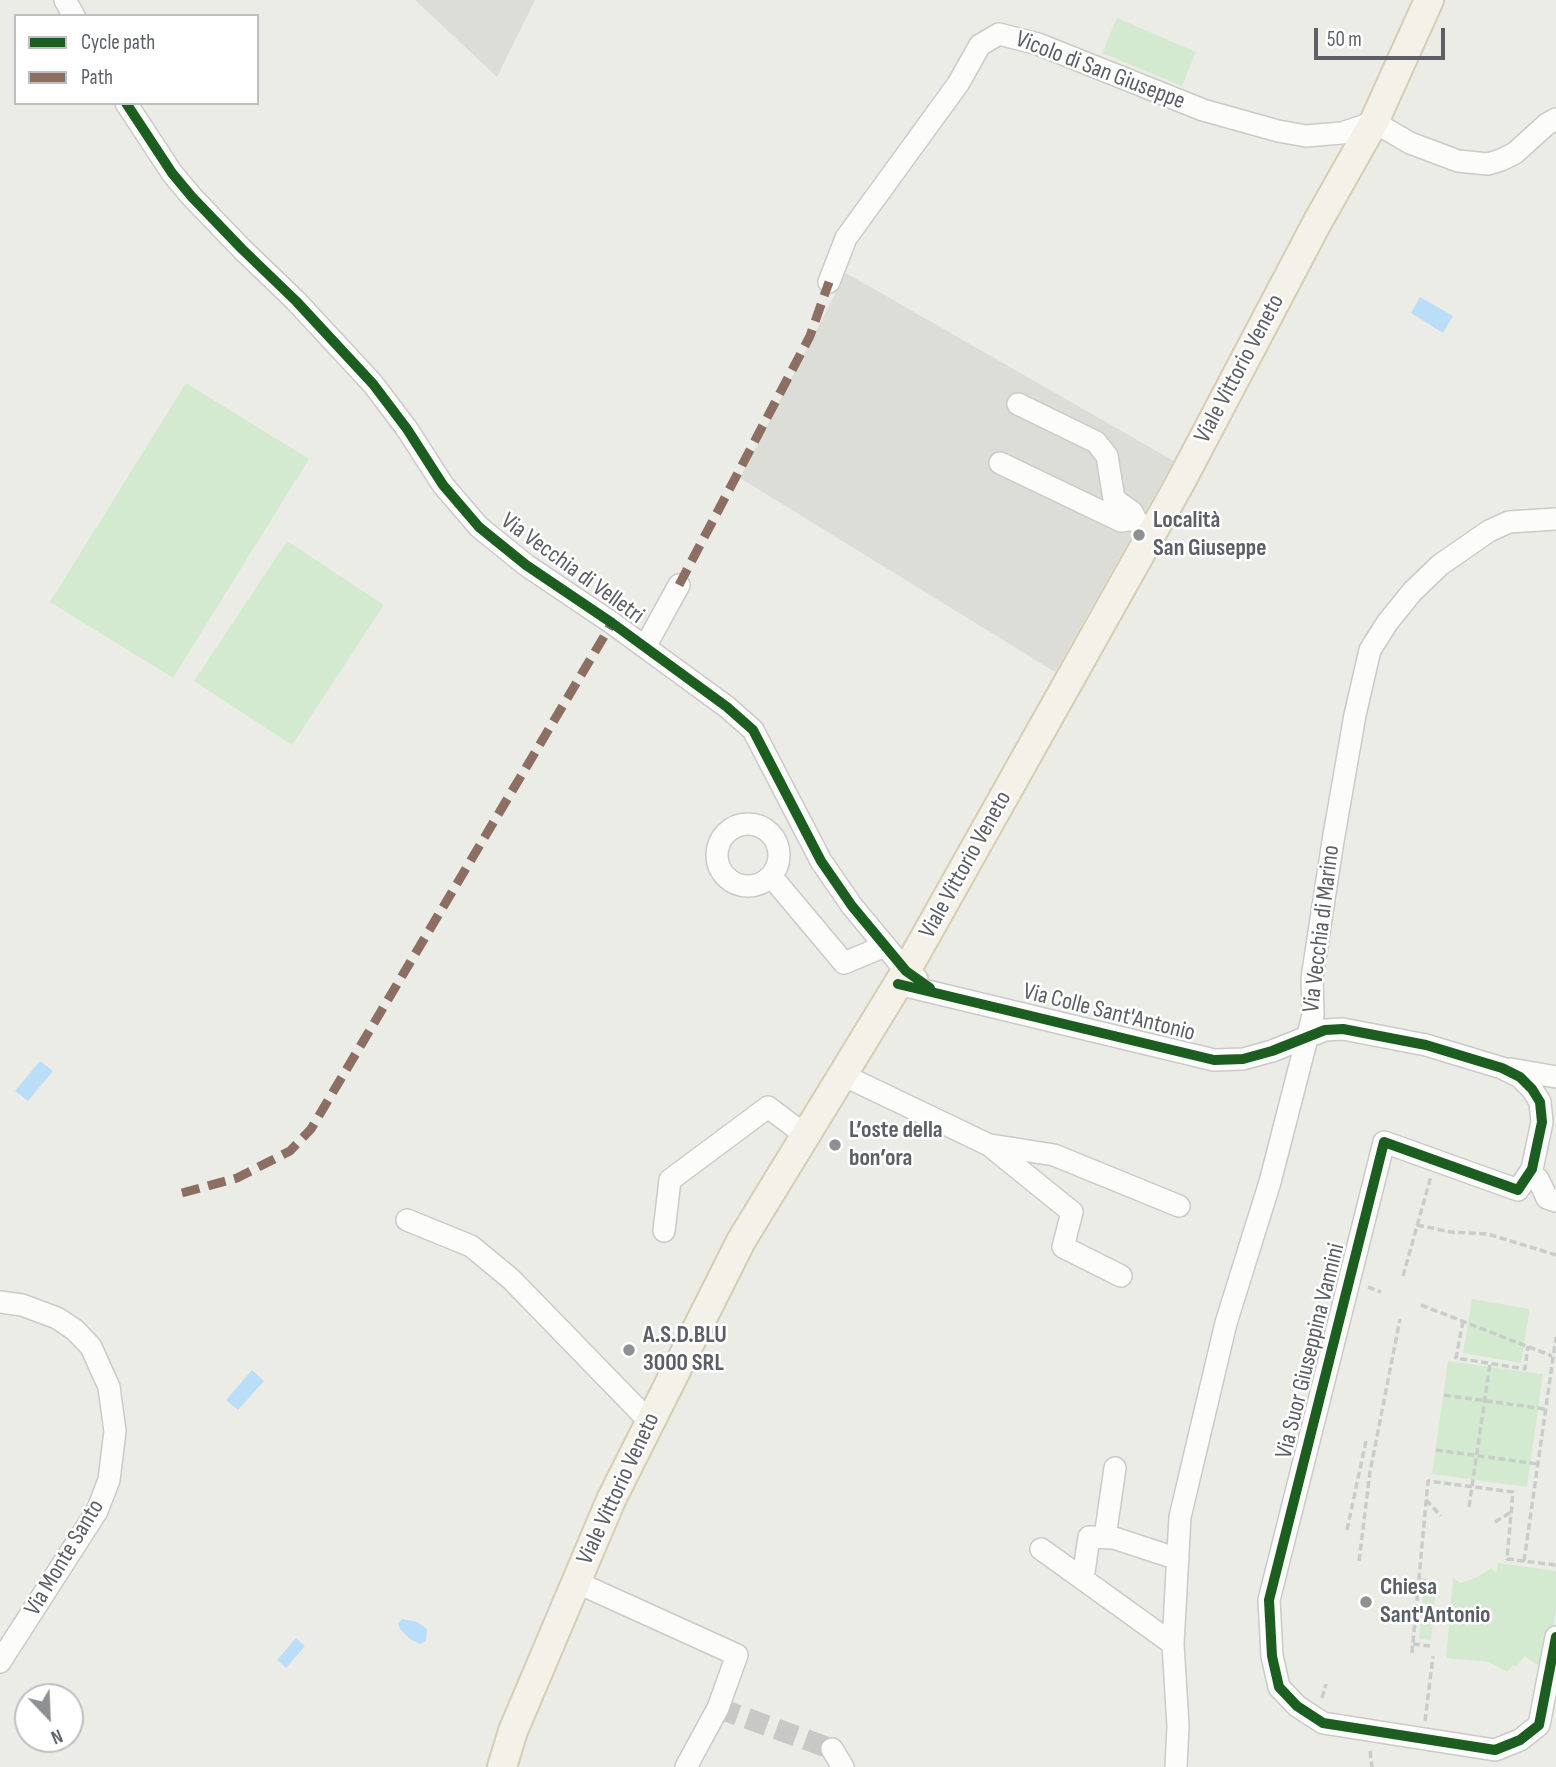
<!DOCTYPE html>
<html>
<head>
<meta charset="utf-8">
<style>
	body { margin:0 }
	#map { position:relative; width:1556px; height:1767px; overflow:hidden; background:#ecece7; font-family:"Sofia Sans Condensed",sans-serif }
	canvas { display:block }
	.legend { position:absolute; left:14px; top:14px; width:245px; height:91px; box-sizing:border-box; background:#fff; border:2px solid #bebfc2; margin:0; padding:9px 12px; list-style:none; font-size:21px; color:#5c6066 }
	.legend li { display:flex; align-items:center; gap:14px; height:35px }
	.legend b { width:35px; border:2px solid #bebfc2 }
	.north { position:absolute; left:14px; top:1683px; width:70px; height:70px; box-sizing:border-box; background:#fff; border:2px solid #bebfc2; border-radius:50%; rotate:157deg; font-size:19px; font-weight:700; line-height:28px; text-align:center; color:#5c6066 }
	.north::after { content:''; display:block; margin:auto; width:24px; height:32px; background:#8e9193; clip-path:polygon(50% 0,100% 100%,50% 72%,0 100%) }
	.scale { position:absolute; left:1314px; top:28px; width:131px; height:32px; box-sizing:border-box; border:4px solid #5c6066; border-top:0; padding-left:9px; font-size:21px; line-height:24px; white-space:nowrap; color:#5c6066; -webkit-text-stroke:5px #fff; paint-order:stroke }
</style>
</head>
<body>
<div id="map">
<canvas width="1556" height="1767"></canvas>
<ul class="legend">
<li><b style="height:9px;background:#1b5e20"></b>Cycle path</li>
<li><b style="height:9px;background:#8d6e63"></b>Path</li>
</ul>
<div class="north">N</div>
<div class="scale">50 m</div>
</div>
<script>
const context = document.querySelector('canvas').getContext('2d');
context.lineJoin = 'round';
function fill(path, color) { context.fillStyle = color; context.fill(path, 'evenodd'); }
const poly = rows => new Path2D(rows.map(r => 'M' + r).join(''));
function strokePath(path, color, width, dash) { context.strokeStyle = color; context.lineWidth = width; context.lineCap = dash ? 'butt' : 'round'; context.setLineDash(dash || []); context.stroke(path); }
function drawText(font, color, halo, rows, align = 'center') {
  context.font = font + ' "Sofia Sans Condensed",sans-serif'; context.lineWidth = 5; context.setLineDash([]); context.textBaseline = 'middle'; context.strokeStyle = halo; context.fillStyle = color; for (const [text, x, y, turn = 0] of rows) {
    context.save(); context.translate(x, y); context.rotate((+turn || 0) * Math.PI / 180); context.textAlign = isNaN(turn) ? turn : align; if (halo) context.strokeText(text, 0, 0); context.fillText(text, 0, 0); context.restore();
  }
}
fill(poly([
	[415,0,535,0,497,77],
	[846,273,1174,461,1055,672,740,478]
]), '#ddddd8');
fill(poly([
	[1117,18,1196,52,1182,86,1102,53],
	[186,383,309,459,173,678,50,602],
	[287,541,384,605,292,745,194,681],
	[1472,1299,1530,1309,1521,1363,1463,1353],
	[1448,1361,1543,1374,1527,1487,1432,1474],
	[1498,1563,1556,1571,1556,1607,1549,1664,1535,1664,1525,1656,1516,1667,1513,1665,1507,1672,1489,1662,1446,1658,1453,1578,1461,1583,1477,1577,1491,1568,1496,1573],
	[1424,1585,1436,1588,1431,1640,1419,1639]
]), '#d3ead1');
fill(poly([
	[1420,297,1453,316,1443,333,1411,313],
	[40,1061,53,1071,28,1101,15,1091],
	[252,1370,264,1381,238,1410,226,1400],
	[402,1619,417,1622,427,1629,426,1641,420,1644,410,1639,400,1629,398,1623],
	[296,1638,305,1646,286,1668,277,1660]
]), '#badef8');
strokePath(poly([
	[718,1708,832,1749]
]), '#c8c9c7', 21, [21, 10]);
const minor = poly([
	[65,0,74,16],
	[126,103,172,173,192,197,242,249,296,301,373,384,407,429,443,485,479,527,526,565,612,623,727,707,753,730,821,861,852,906,906,971,917,979],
	[829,282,846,238,958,84,980,45,999,34,1038,44,1203,110,1278,131,1306,136,1342,133,1374,122,1410,143,1458,161,1488,164,1501,160,1515,153,1547,124,1556,119],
	[1018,404,1096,442,1107,456,1114,499,1132,512,1137,522,1153,531],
	[1000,463,1121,521,1134,519],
	[645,647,679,585],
	'717 855a31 31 0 1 1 62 0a31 31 0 1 1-62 0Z',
	[771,876,844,963,885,946],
	[898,984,1214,1060,1243,1059,1272,1051,1325,1030,1343,1029,1426,1045,1502,1068,1520,1077,1532,1089,1540,1102,1542,1122,1532,1169,1518,1190,1384,1142,1269,1600,1272,1656,1279,1687,1297,1706,1323,1723,1495,1750,1520,1740,1539,1725,1556,1637],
	[1510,1069,1556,1077],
	[843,1075,989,1145,1072,1212,1063,1247,1121,1276],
	[991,1145,1054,1155,1179,1206],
	[1538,1179,1547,1198,1556,1201],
	[407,1220,471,1246,511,1279,650,1422],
	[664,1231,670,1180,768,1107,805,1135],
	[0,1302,22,1305,57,1318,75,1330,91,1347,109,1387,115,1431,109,1480,97,1511,0,1662],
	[1105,1537,1115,1468],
	[1041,1549,1173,1644],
	[1083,1579,1089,1537,1114,1538,1178,1559],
	[576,1582,737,1655,718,1708,686,1767],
	[832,1749,843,1767],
	[1176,1767,1178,1726,1173,1644,1180,1517,1226,1323,1270,1182,1313,1015,1312,978,1333,841,1355,715,1370,650,1387,623,1412,592,1440,565,1489,531,1509,522,1556,519]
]);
const major = poly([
	[502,1767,513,1731,611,1500,741,1241,906,971,1179,485,1318,221,1374,122,1429,0]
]);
strokePath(minor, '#c9cac9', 24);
strokePath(major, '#d5cdb4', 32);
strokePath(poly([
	[1417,1225,1451,1232,1488,1234,1556,1255],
	[1403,1276,1431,1176],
	[1368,1287,1381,1292],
	[1421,1305,1552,1356],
	[1463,1321,1456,1358,1525,1369,1528,1346],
	[1444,1395,1545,1409],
	[1436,1450,1538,1464],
	[1426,1500,1441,1516],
	[1469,1507,1490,1364],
	[1495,1522,1511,1512],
	[1347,1530,1366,1441],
	[1359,1561,1370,1472,1400,1319],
	[1524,1561,1556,1337],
	[1419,1580,1436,1582],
	[1413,1644,1430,1646],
	[1412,1653,1428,1481,1513,1492,1507,1559,1556,1565],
	[1322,1698,1326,1684],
	[1425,1721,1433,1656],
	[1370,1751,1372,1767]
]), '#c8cdca', 3.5, [7, 3.5]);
strokePath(minor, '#fcfcfb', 21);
strokePath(major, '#f3f1e8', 28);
strokePath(poly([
	[679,585,810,336,829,282],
	[182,1193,237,1178,290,1151,311,1129,612,623]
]), '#8d6e63', 9, [18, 9]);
strokePath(poly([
	[126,103,172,173,192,197,242,249,296,301,373,384,407,429,443,485,479,527,526,565,612,623,727,707,753,730,821,861,852,906,906,971,930,988],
	[898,984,1214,1060,1243,1059,1272,1051,1325,1030,1343,1029,1426,1045,1502,1068,1520,1077,1532,1089,1540,1102,1542,1122,1532,1169,1518,1190,1384,1142,1269,1600,1272,1656,1279,1687,1297,1706,1323,1723,1495,1750,1520,1740,1539,1725,1556,1637]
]), '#1b5e20', 10);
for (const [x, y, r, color] of [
	[1139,535,7,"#8e9193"],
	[835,1145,7,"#8e9193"],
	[629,1350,7,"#8e9193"],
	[1366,1602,7,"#8e9193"]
]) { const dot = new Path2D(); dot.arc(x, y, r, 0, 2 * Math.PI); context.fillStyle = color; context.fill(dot); strokePath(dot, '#fff', 2.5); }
drawText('24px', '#5c6066', '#fff', [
	["Vicolo di San Giuseppe",1100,71,21],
	["Viale Vittorio Veneto",1240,369,-62],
	["Via Vecchia di Velletri",572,569,36],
	["Viale Vittorio Veneto",966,865,-61],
	["Via Vecchia di Marino",1322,929,-83],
	["Via Colle Sant'Antonio",1109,1013,14],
	["Via Suor Giuseppina Vannini",1311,1351,-76],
	["Viale Vittorio Veneto",619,1489,-65],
	["Via Monte Santo",65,1558,-59]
]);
drawText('bold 24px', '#5c6066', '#fff', [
	["Località",1153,521],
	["San Giuseppe",1153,549],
	["L’oste della",849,1131],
	["bon’ora",849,1159],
	["A.S.D.BLU",643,1336],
	["3000 SRL",643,1364],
	["Chiesa",1380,1588],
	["Sant'Antonio",1380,1616]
], 'left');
</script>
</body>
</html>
